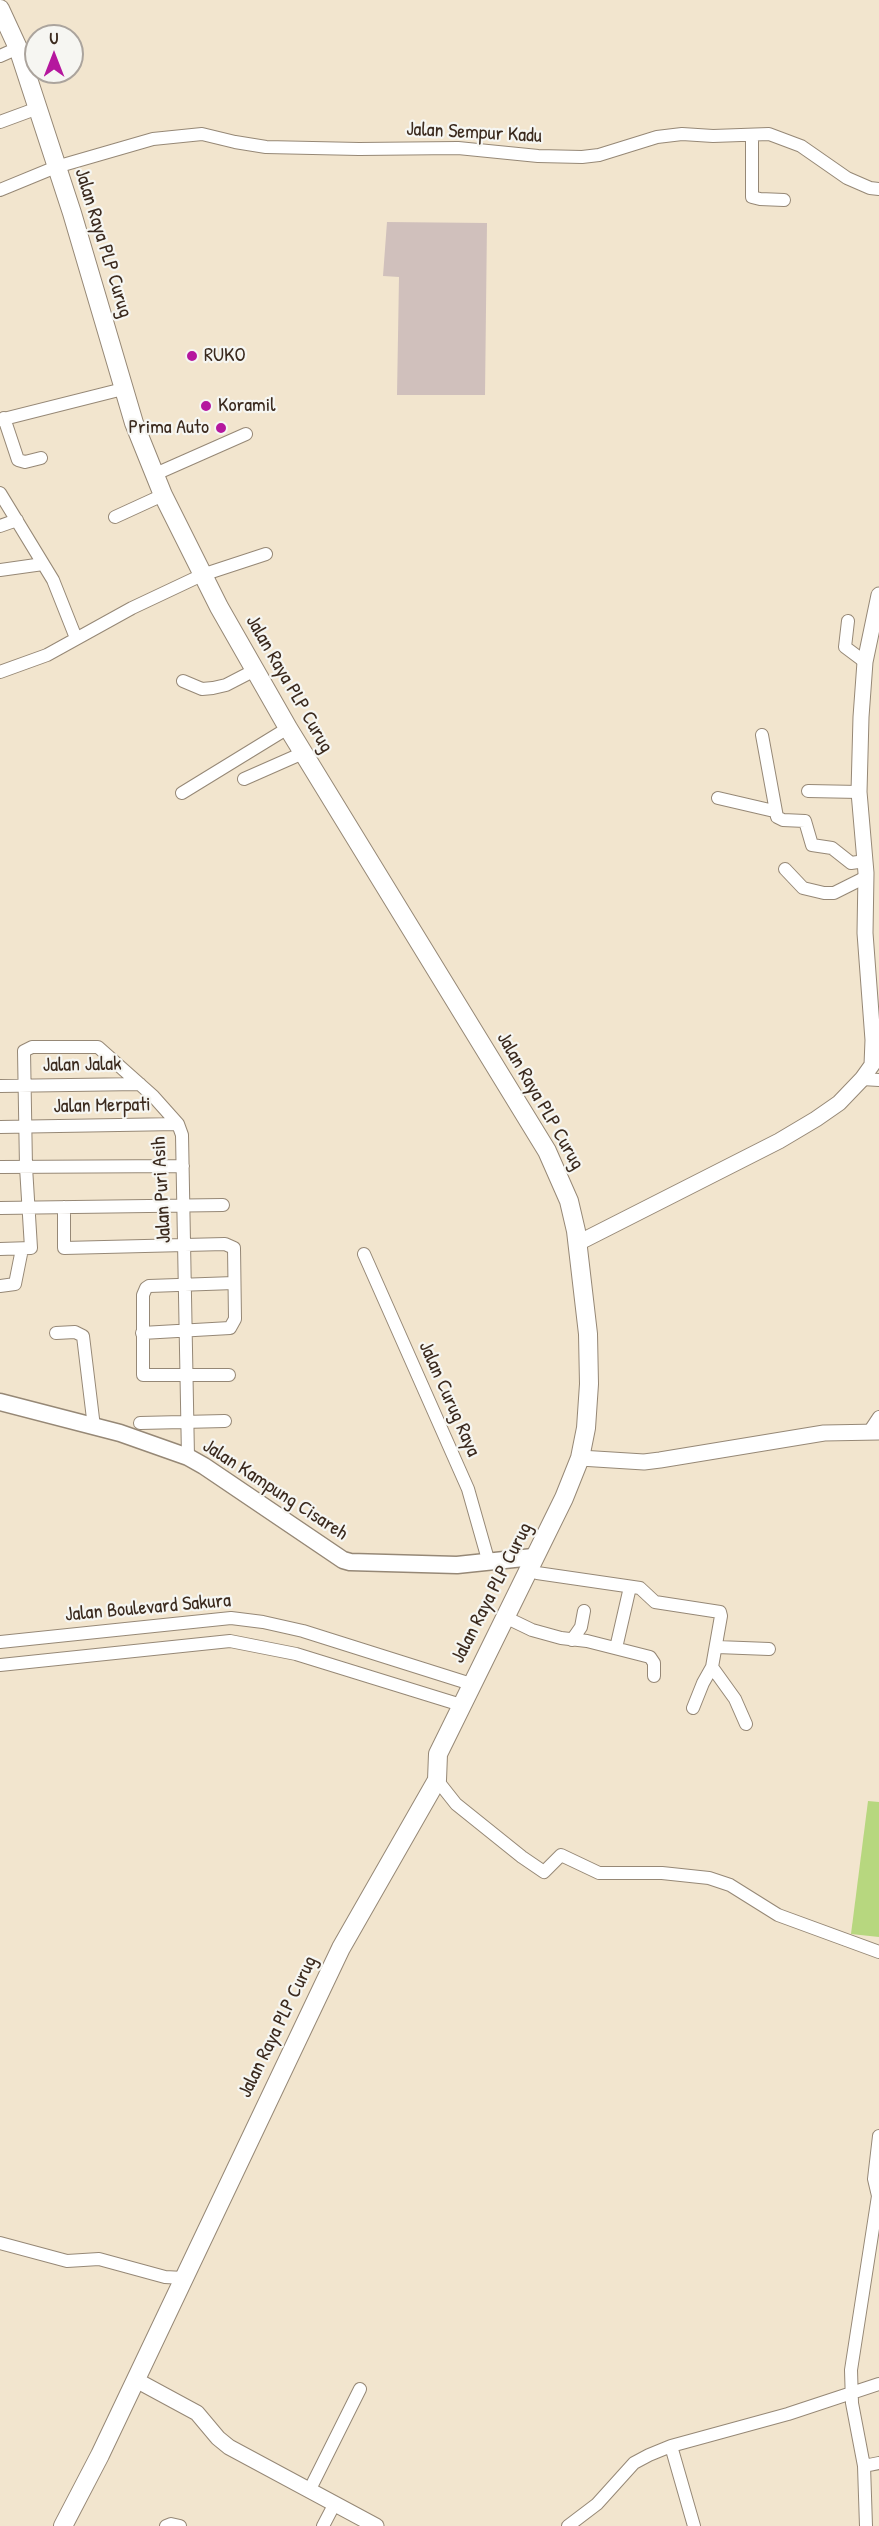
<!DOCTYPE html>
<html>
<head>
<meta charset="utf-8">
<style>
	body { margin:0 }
	#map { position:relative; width:879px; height:2526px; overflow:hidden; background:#f2e5ce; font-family:"Patrick Hand",sans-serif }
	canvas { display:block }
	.north { position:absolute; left:24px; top:24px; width:60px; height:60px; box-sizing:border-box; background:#f6f6f2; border:2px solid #aba49d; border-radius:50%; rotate:0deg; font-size:16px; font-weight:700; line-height:24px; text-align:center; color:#3b2a1e }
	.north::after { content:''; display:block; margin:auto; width:21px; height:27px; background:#b5179e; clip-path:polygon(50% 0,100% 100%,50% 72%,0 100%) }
</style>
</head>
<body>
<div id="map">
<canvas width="879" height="2526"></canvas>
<div class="north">U</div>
</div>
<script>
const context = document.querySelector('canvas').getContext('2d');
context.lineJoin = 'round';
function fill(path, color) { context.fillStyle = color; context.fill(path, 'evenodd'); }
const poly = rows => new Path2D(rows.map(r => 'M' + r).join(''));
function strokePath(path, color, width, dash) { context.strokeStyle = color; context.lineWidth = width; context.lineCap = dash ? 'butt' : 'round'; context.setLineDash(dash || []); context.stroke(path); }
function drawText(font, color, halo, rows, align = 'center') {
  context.font = font + ' "Patrick Hand",sans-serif'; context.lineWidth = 4.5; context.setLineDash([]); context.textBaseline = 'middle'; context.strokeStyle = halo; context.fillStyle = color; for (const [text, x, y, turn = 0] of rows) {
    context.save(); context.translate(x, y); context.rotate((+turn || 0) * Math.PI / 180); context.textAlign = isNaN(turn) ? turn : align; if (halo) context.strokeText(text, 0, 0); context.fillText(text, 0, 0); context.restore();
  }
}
fill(poly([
	[387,222,487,223,485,395,397,395,399,277,383,276]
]), '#d0c0bc');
fill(poly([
	[868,1801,879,1802,879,1937,851,1934]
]), '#b7d77f');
const minor = poly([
	[0,56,18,48],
	[0,122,38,108],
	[752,135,752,197,760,199,784,200],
	[0,190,56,167,153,139,202,134,235,142,266,147,359,149,458,148,538,156,582,157,599,155,657,137,682,134,713,136,769,134,801,146,847,178,870,188,879,189],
	[4,418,18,460,25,462,41,458],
	[0,420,123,389],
	[154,472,160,472,246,434],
	[0,493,53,580,76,638],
	[115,517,163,495],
	[0,526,17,520],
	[0,570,43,564],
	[848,621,845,647,865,662],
	[0,672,47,655,132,608,202,575,266,554],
	[183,681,202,689,213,688,226,685,255,670],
	[762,735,777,817,783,820,805,821,812,845,832,848,851,863,865,861],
	[244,779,303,753],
	[808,791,859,792],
	[182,793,288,728],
	[718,798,774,811],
	[785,869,803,888,824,893,834,893,866,877],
	[862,1079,879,1080],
	[0,1086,140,1084],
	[0,1127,178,1124],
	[0,1167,183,1166],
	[64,1207,64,1248,225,1244,234,1248,235,1319,230,1328,142,1333],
	[0,1208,223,1205],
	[0,1249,31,1248,26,1167,24,1051,32,1047,98,1047,153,1096,178,1124,182,1135,188,1457],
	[364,1254,468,1489,489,1563],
	[0,1286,15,1284,22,1249],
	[56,1333,75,1332,83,1336,94,1427],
	[229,1375,143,1375,143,1295,146,1288,149,1286,234,1283],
	[140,1423,225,1421],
	[869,1432,879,1417],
	[529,1567,537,1573,640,1588,655,1602,720,1612,721,1616,712,1667,703,1683,693,1708],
	[505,1617,532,1630,561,1638,587,1641,650,1657,654,1663,654,1676],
	[572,1640,581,1627,584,1611],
	[0,1642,231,1618,263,1622,303,1631,471,1684],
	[717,1647,769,1649],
	[616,1648,630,1587],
	[0,1665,230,1641,296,1654,461,1705],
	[712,1667,735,1699,746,1724],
	[437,1780,456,1804,522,1857,544,1872,561,1855,599,1873,662,1873,709,1878,730,1885,778,1915,879,1952],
	[0,2243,67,2261,99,2259,165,2277,183,2278],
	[671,2446,694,2526],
	[864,2466,879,2463],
	[309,2491,360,2389],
	[166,2526,171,2524,180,2526],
	[323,2526,334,2505],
	[568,2526,597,2504,634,2463,649,2455,671,2446,788,2414,879,2384],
	[866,2526,864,2466,852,2403,851,2370,878,2196,874,2179,879,2136]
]);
const tertiary = poly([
	[578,1243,779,1141,816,1119,839,1103,862,1079,872,1065,873,1040,865,933,866,873,859,792,861,717,865,662,879,595],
	[580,1458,644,1462,660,1460,824,1433,879,1432],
	[136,2380,197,2413,218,2438,229,2447,376,2526]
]);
const secondary = poly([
	[0,1402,120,1433,188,1457,204,1466,343,1560,350,1562,457,1565,533,1557]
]);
const primary = poly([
	[0,9,18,48,72,213,134,423,163,495,219,607,288,728,547,1151,569,1201,576,1231,588,1334,589,1384,586,1428,580,1458,564,1498,438,1754,437,1780,341,1948,100,2455,63,2526]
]);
strokePath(minor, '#968876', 14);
strokePath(tertiary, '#968876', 17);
strokePath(secondary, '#968876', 19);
strokePath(primary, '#968876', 20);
strokePath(minor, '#fff', 12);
strokePath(tertiary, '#fff', 15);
strokePath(secondary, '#fff', 16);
strokePath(primary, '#fff', 18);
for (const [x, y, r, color] of [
	[192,356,6,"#b5179e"],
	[206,406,6,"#b5179e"],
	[221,428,6,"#b5179e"]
]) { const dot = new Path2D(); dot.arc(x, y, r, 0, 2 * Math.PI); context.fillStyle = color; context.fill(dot); strokePath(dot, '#f6f6f2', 2); }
drawText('20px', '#3b2a1e', '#f6f6f2', [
	["Jalan Sempur Kadu",474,133,3],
	["Jalan Raya PLP Curug",103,243,73],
	["Jalan Raya PLP Curug",289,684,60],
	["Jalan Jalak",82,1065,-1],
	["Jalan Raya PLP Curug",540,1101,60],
	["Jalan Merpati",102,1106,-1],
	["Jalan Puri Asih",162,1190,-93],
	["Jalan Curug Raya",449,1399,66],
	["Jalan Kampung Cisareh",275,1490,33],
	["Jalan Raya PLP Curug",492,1593,-63],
	["Jalan Boulevard Sakura",148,1608,-5],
	["Jalan Raya PLP Curug",278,2027,-64]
]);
drawText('20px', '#3b2a1e', '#f6f6f2', [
	["RUKO",204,356],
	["Koramil",218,406],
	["Prima Auto",209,428,"right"]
], 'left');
</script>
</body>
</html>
